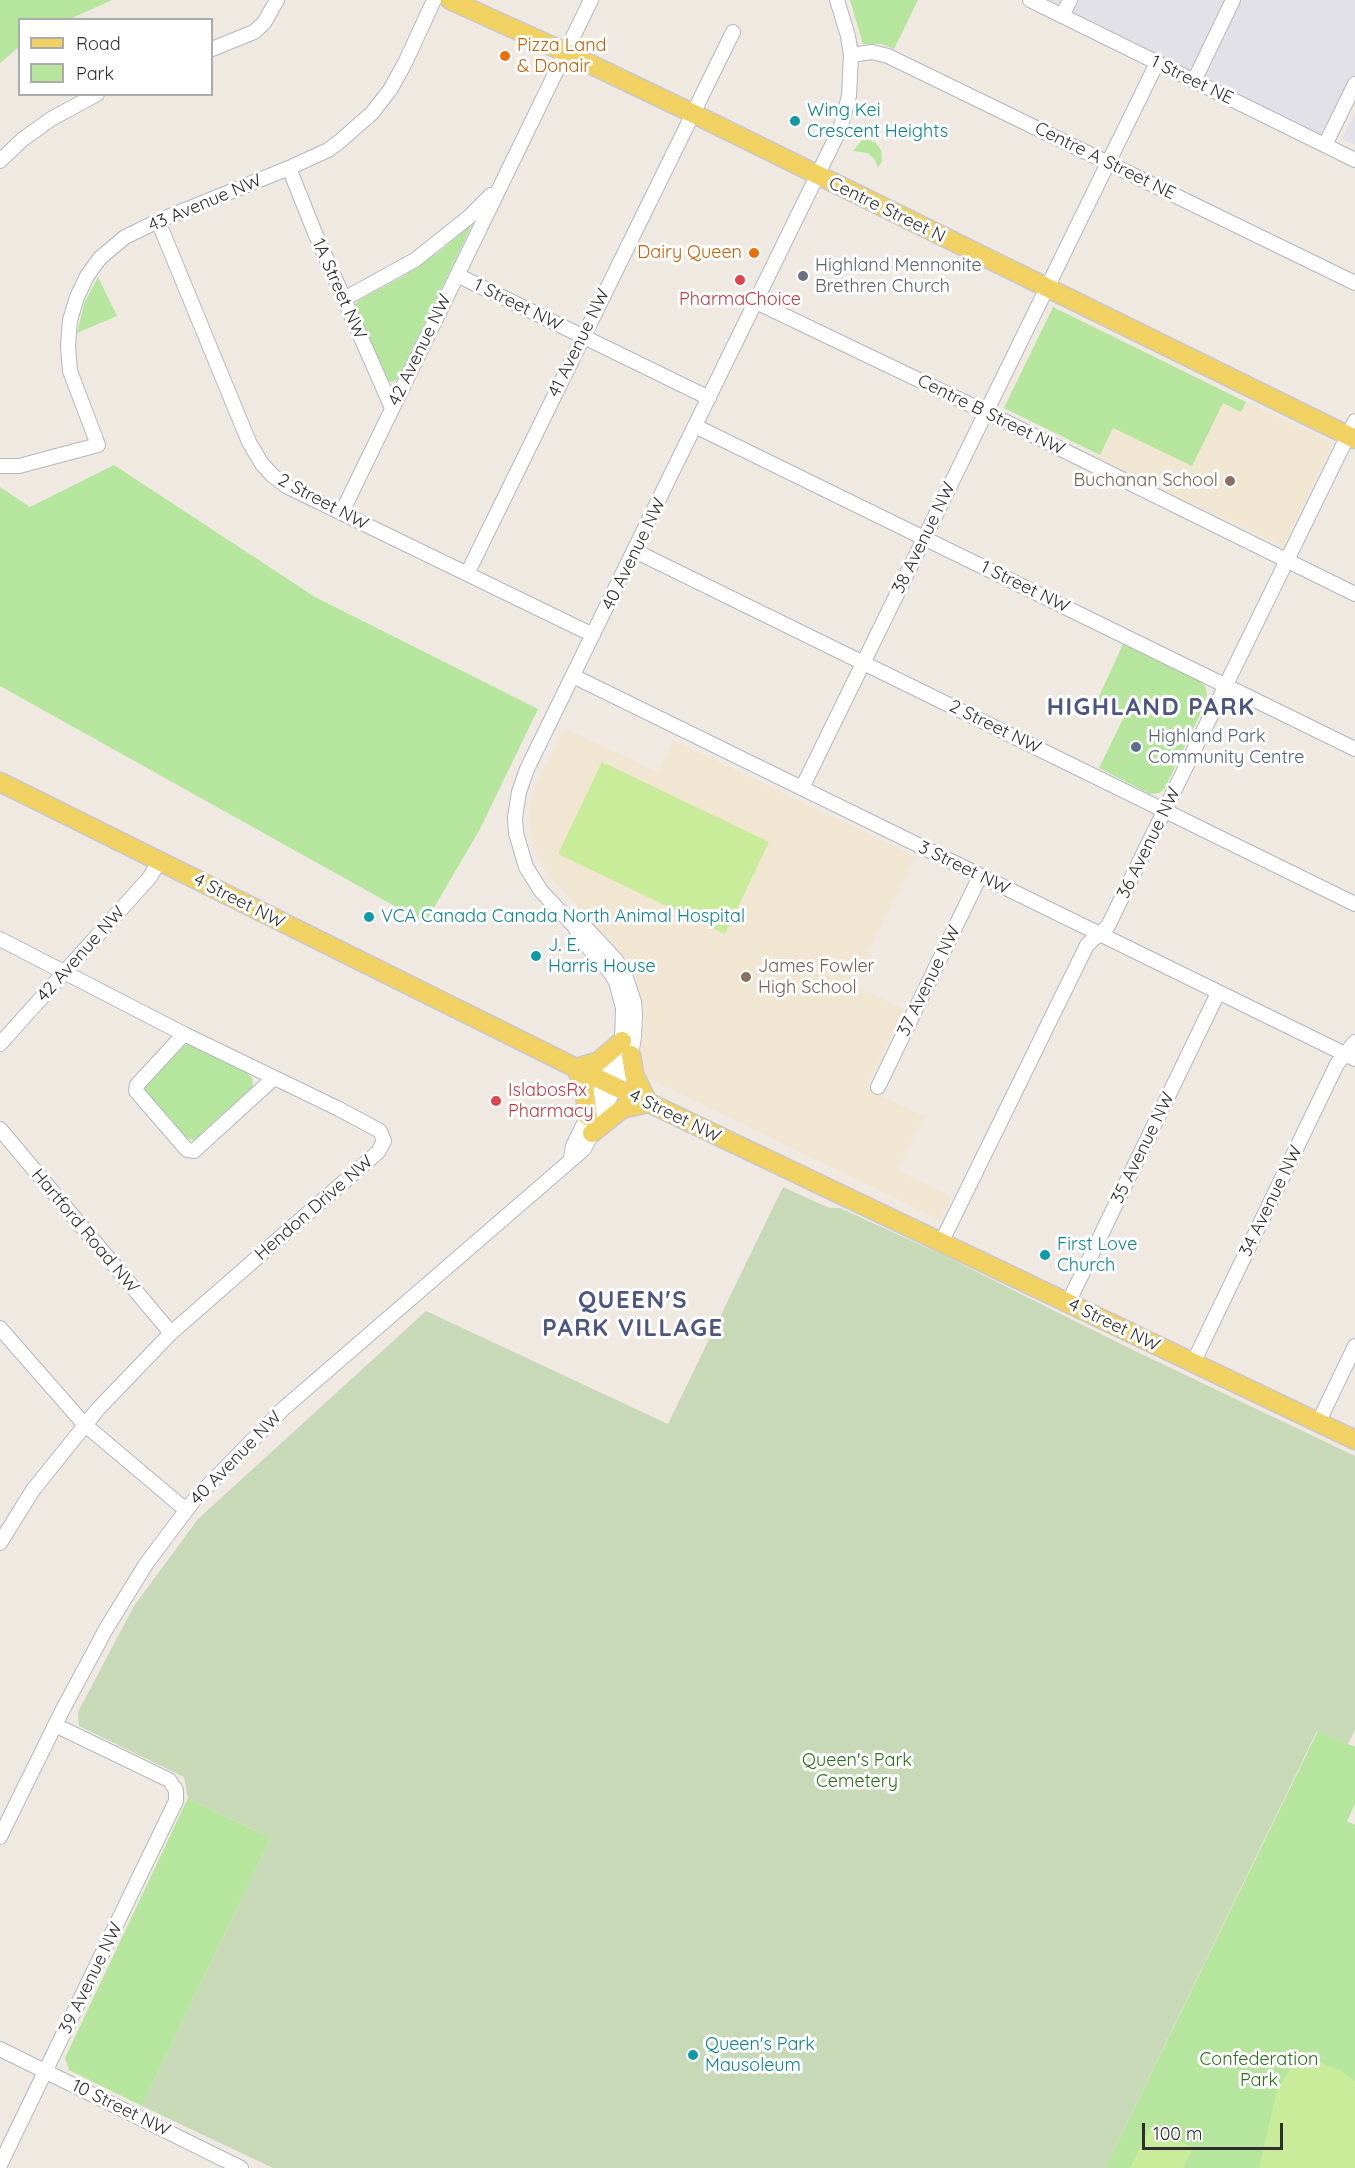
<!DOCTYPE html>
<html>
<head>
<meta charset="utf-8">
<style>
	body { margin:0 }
	#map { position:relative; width:1355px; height:2168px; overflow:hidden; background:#efe9e1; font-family:Quicksand,sans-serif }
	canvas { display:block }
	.legend { position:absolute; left:18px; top:18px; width:195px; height:78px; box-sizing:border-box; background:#fff; border:2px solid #ababab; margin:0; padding:8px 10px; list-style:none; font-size:18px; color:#2e2e2e }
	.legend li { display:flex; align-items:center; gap:12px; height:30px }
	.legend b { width:30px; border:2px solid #ababab }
	.scale { position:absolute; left:1142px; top:2123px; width:141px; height:27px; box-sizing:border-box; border:3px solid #2e2e2e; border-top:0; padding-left:8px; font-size:18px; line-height:21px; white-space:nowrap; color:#2e2e2e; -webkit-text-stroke:4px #fff; paint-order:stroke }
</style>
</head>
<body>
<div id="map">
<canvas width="1355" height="2168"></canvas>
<ul class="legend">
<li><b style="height:8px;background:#f2d163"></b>Road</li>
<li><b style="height:16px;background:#b6e59e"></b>Park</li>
</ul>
<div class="scale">100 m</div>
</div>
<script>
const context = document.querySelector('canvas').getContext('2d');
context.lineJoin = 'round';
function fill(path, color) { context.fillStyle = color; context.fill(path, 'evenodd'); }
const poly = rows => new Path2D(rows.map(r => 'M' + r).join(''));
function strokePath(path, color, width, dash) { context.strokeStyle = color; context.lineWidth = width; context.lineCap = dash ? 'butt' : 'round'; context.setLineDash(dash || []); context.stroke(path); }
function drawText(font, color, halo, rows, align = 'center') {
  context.font = font + ' Quicksand,sans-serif'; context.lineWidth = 6; context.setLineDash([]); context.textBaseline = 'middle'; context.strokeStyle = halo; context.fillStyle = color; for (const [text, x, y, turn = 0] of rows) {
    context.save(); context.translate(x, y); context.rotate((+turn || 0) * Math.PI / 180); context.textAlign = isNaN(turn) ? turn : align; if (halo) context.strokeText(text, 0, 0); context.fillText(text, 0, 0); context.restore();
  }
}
fill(poly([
	[1046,0,1355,0,1355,74,1323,139,1155,57],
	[1355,113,1355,145,1342,139]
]), '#e3e1e8');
fill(poly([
	[1246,402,1333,443,1283,547,1098,458,1113,428,1223,403,1241,412],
	[565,728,657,772,673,740,916,857,853,985,904,1009,866,1089,924,1116,897,1170,951,1196,940,1220,644,1076,639,1060,644,1021,643,1005,633,969,625,957,544,870,534,848,530,826,530,807,537,782]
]), '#f0e6d1');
fill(poly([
	[0,0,112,0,70,19,20,20,19,47,0,63],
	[850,0,918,0,894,49,882,44,863,44],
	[862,140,869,140,876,143,881,150,882,162,878,168,875,160,868,153,853,151],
	[473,223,398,379,392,382,387,381,356,311,355,305,359,300,402,277,439,252],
	[98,277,117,316,77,333,84,304],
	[1053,307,1246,402,1241,412,1223,403,1192,466,1113,428,1100,455,1004,408],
	[114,465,315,597,538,709,480,829,425,923,0,686,0,487,30,507],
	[1123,644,1199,681,1205,686,1207,695,1203,708,1165,788,1159,793,1150,794,1099,768,1125,715,1097,701],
	[193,1043,241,1068,252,1078,253,1087,194,1140,185,1138,145,1091,145,1086,180,1047],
	[1318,1731,1355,1747,1355,1804,1347,1821,1355,1825,1355,2168,1105,2168],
	[188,1798,271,1838,142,2106,69,2070,65,2058]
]), '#b6e59e');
fill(poly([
	[783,1187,829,1208,840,1208,947,1257,1131,1349,1355,1456,1355,1730,1348,1744,1317,1731,1105,2168,273,2168,142,2106,271,1838,188,1798,184,1777,79,1726,78,1712,134,1606,198,1519,426,1311,668,1424]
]), '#c8d9b8');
fill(poly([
	[602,762,769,842,725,934,558,854],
	[1306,2057,1340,2070,1355,2081,1355,2168,1259,2168,1277,2091,1297,2058],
	[1150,2127,1193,2148,1183,2168,1130,2168]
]), '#c9ec9a');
const minor = poly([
	[1030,0,1355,160],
	[1062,16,1070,0],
	[212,49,254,32,264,23,277,0],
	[851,55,872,52,888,56,1355,283],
	[1194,81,1233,0],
	[1325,145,1355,84],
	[0,161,22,140,51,119,97,94],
	[289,168,315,233,392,408],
	[158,221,249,442,262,464,272,475,286,486,593,635],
	[457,275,709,398],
	[344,299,415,260,469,217,491,195],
	[756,302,994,416,1355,594],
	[695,426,1355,749],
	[0,466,19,466,98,445,70,371,68,346,70,320,77,297,87,276,100,258,125,237,158,221,289,168,328,150,339,142,372,113,390,90,405,63,434,0],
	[342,512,591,0],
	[635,551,1355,904],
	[467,574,733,32],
	[573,676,1355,1059],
	[802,788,1157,63],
	[0,939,184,1034,339,1109,380,1131,384,1141,378,1152,171,1333,98,1409,33,1490,0,1543],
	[184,1034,137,1085,136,1091,187,1150,194,1151,274,1078],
	[0,1044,150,877,159,861],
	[878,1087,980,876],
	[0,1129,171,1333],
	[571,1158,573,1146,617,1056,622,1041,623,1008,616,982,610,972,580,938,575,927,541,891,526,867,516,833,515,818,519,792,527,769,840,129,849,96,851,55,848,36,837,0],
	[941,1243,1087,945,1108,926,1355,421],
	[1068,1303,1218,993],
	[0,1328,84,1424,186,1510],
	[1193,1363,1337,1064,1355,1042],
	[1318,1423,1355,1346],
	[0,1837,62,1711,106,1629,146,1564,194,1500,283,1409,584,1149,631,1055,634,1037,635,1015,634,1002,626,978,616,960,588,930,575,927],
	[0,2049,241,2168],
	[0,2165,176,1801,176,1790,169,1780,55,1725]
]);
const major = poly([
	[450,0,565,52,692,113,1355,439],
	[0,782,576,1068,1355,1440],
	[631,1055,634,1074,648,1103],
	[576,1068,599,1061,622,1041],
	[576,1068,584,1086,588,1116],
	[592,1133,622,1109,648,1103]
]);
strokePath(minor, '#b4b7c1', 16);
strokePath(major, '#c9c9c9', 21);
strokePath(minor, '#fff', 14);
strokePath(major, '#f2d163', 18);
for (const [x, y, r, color] of [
	[505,56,6,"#e8710a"],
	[795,121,6,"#0f9aa8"],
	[754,253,6,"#e8710a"],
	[803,276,6,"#6b7280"],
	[740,280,6,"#e0444e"],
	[1230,481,6,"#8d6e63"],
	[1136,747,6,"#5c6f8a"],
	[369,917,6,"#0f9aa8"],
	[536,956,6,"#0f9aa8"],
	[746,977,6,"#8d6e63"],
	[496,1101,6,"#e0444e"],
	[1045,1255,6,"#0f9aa8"],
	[693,2055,6,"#0f9aa8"]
]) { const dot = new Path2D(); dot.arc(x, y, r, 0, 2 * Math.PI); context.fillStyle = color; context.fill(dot); strokePath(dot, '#fff', 2); }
drawText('18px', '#c56008', '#fff', [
	["Pizza Land",517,46],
	["& Donair",517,67],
	["Dairy Queen",742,253,"right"]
], 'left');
drawText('18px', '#2e2e2e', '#fff', [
	["1 Street NE",1192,80,26],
	["Centre A Street NE",1105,161,26],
	["43 Avenue NW",205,203,-23],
	["Centre Street N",887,210,26],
	["1A Street NW",339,289,66],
	["1 Street NW",518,305,26],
	["41 Avenue NW",579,343,-64],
	["42 Avenue NW",420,350,-64],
	["Centre B Street NW",991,415,26],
	["2 Street NW",323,502,28],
	["38 Avenue NW",924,538,-64],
	["40 Avenue NW",634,554,-64],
	["1 Street NW",1025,587,26],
	["2 Street NW",995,727,26],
	["36 Avenue NW",1149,843,-64],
	["3 Street NW",964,868,26],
	["4 Street NW",239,901,27],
	["42 Avenue NW",81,954,-48],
	["37 Avenue NW",929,981,-64],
	["4 Street NW",675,1116,26],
	["35 Avenue NW",1143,1148,-64],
	["34 Avenue NW",1271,1201,-64],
	["Hendon Drive NW",314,1208,-41],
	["Hartford Road NW",85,1231,50],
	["4 Street NW",1114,1325,26],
	["40 Avenue NW",236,1458,-46],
	["39 Avenue NW",91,1978,-64],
	["10 Street NW",121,2108,26]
]);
drawText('18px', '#0d838f', '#fff', [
	["Wing Kei",807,111],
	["Crescent Heights",807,132],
	["VCA Canada Canada North Animal Hospital",381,917],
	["J. E.",548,946],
	["Harris House",548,967],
	["First Love",1057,1245],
	["Church",1057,1266],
	["Queen's Park",705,2045],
	["Mausoleum",705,2066]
], 'left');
drawText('18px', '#5b616d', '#fff', [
	["Highland Mennonite",815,266],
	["Brethren Church",815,287]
], 'left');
drawText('18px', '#be3a42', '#fff', [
	["PharmaChoice",740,300],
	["IslabosRx",508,1091,"left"],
	["Pharmacy",508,1112,"left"]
]);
drawText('18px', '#785e54', '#fff', [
	["Buchanan School",1218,481],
	["James Fowler",758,967,"left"],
	["High School",758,988,"left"]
], 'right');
drawText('18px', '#4e5e75', '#fff', [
	["Highland Park",1148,737],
	["Community Centre",1148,758]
], 'left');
drawText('18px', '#2c6e1b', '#fff', [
	["Queen's Park",857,1761],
	["Cemetery",857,1782],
	["Confederation",1259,2060],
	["Park",1259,2081]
]);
context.letterSpacing = '1.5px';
drawText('bold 24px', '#4d5680', '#fff', [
	["HIGHLAND PARK",1151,708],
	["QUEEN'S",633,1301],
	["PARK VILLAGE",633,1329]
]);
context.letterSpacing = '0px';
</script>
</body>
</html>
